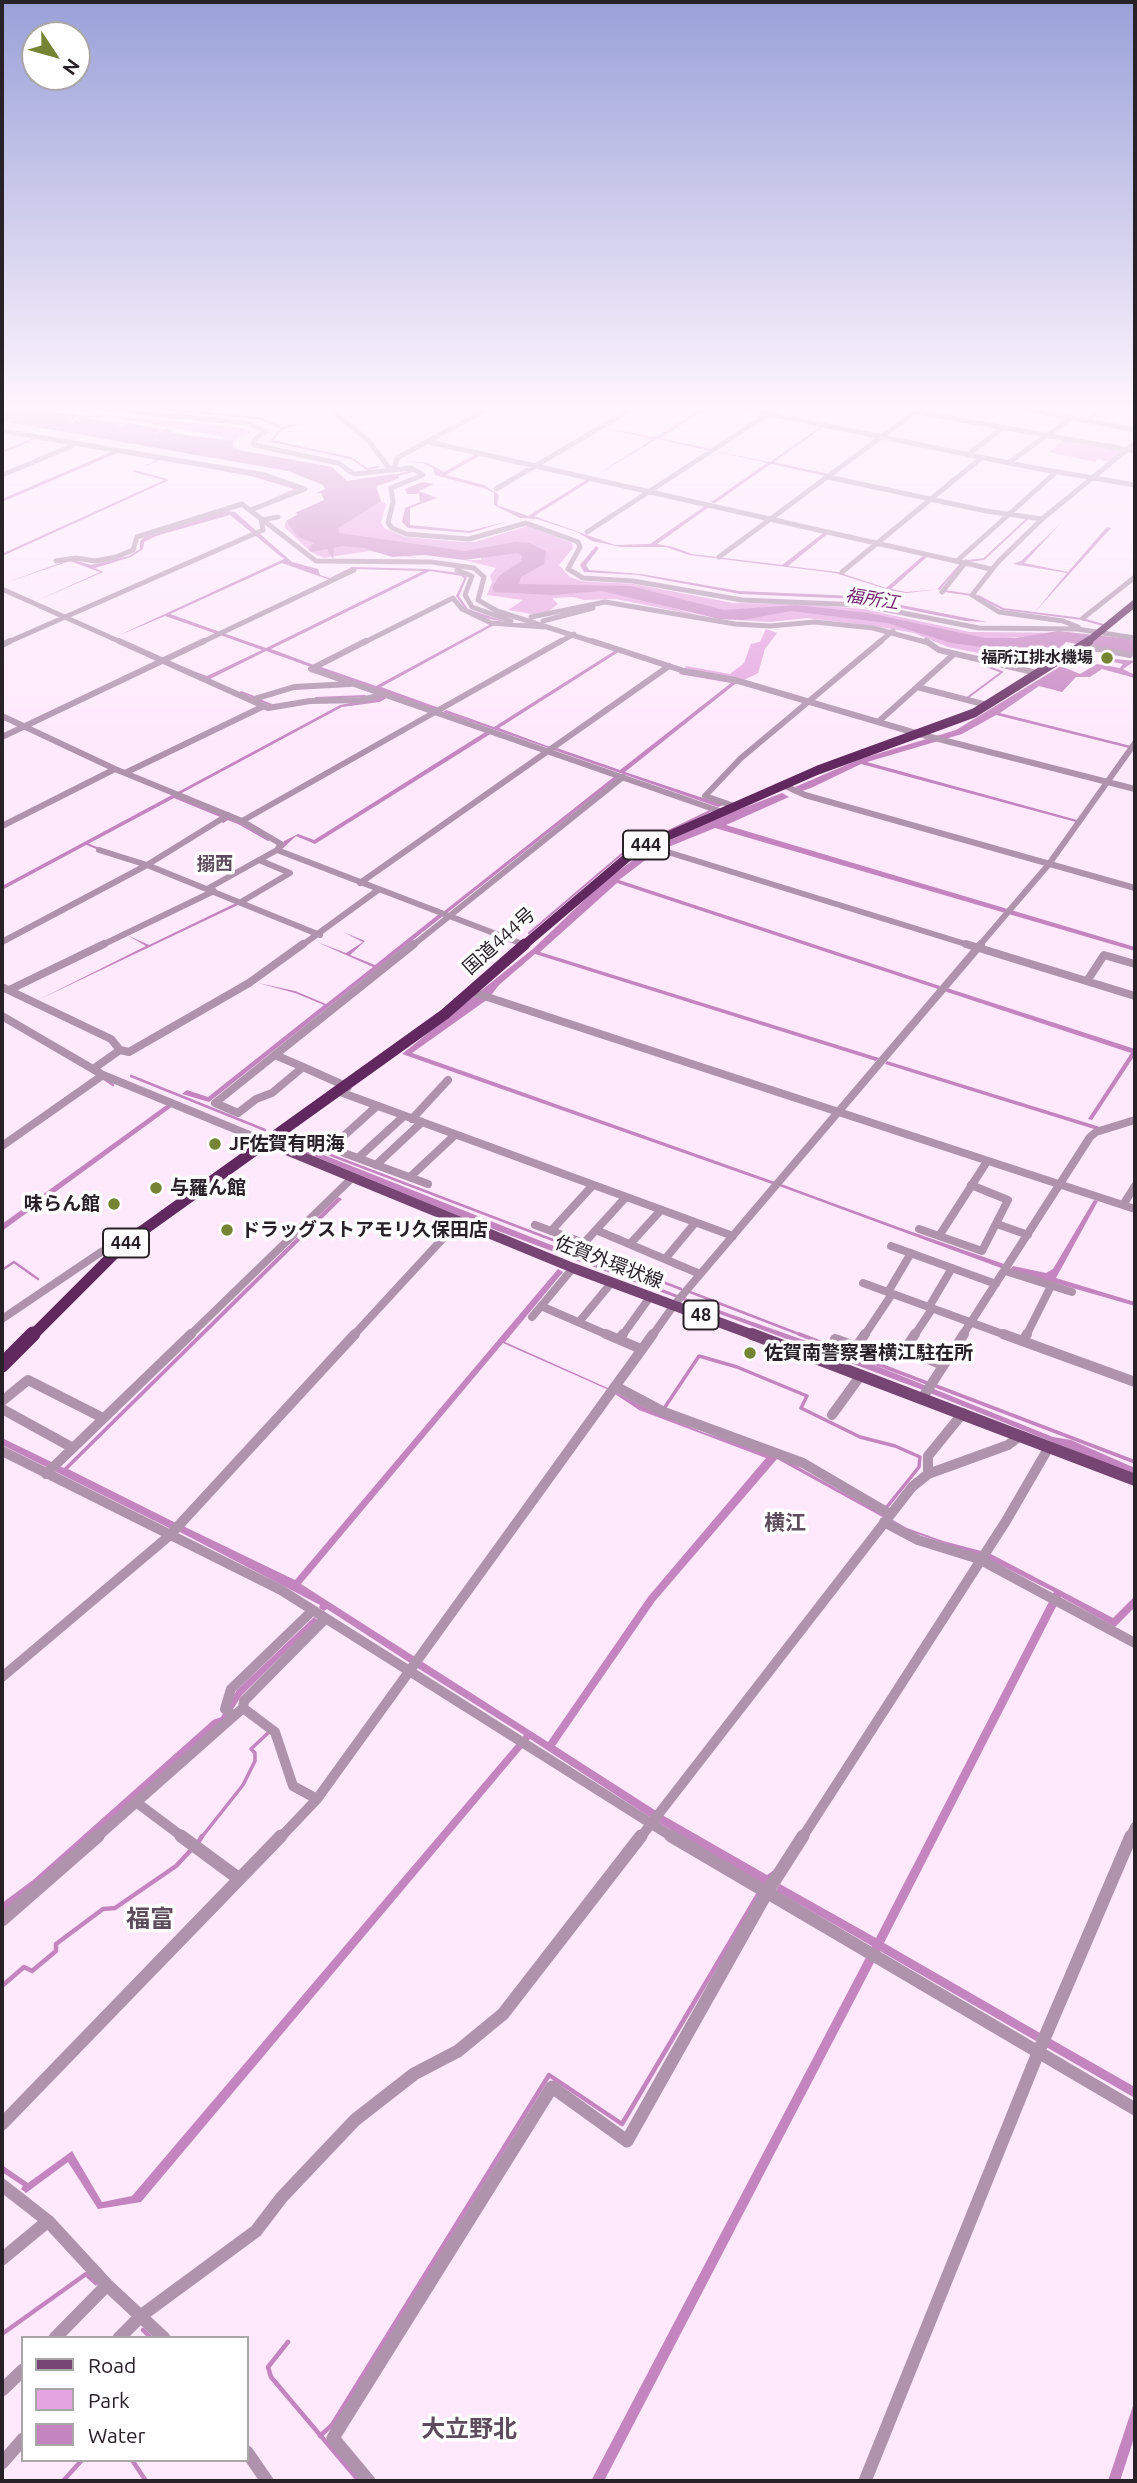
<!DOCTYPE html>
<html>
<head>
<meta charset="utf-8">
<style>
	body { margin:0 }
	#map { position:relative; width:1137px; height:2483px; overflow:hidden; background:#fee9fc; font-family:Ubuntu,sans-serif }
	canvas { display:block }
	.frame { position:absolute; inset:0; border:4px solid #292128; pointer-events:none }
	.legend { position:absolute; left:21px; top:2336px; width:228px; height:126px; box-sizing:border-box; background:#fefefe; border:2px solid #a9a6a8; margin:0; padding:9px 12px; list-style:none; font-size:21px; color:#292128 }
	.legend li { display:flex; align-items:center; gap:14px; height:35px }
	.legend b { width:35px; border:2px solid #a9a6a8 }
	.north { position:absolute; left:21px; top:21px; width:70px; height:70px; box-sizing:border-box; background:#fefefe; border:2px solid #a9a6a8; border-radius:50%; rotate:126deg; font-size:19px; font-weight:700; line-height:28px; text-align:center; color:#292128 }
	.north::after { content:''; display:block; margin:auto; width:24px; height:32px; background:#758433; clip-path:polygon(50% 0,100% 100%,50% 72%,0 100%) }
</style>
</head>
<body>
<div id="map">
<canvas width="1137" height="2483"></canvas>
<div class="frame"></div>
<ul class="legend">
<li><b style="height:9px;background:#764573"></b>Road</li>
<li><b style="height:19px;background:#e4a4df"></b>Park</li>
<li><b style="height:19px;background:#c484c0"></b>Water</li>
</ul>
<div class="north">N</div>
</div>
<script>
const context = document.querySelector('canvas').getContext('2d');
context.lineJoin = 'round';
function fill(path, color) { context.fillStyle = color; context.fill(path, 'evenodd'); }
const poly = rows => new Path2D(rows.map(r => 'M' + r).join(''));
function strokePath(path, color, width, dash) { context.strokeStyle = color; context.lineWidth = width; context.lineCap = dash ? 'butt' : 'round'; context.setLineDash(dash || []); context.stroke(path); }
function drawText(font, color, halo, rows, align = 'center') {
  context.font = font + ' Ubuntu,"Noto Sans JP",sans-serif'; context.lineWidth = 7; context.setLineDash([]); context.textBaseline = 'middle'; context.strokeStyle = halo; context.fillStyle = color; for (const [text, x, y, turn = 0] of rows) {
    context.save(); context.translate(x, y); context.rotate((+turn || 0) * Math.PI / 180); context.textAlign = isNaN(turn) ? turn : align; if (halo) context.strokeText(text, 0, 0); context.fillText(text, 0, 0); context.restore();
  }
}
fill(poly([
	[92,414,238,427,251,432,234,441,233,447,238,450,332,467,347,481,394,474,400,478,376,487,381,501,386,504,381,523,384,528,405,537,463,542,475,542,528,526,572,543,573,548,559,565,570,577,581,581,634,584,733,603,802,604,863,609,970,632,1079,633,977,640,915,624,798,607,726,613,630,588,529,588,513,583,542,551,461,554,321,534,351,485,221,448,220,441,225,437],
	[1062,441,1066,441,1123,451,1109,462,1098,459,1095,462,1049,452],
	[286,521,289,525,417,558,369,551,324,558,311,552,284,527],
	[514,550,530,555,497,589,605,589,705,617,616,599,584,600,573,597,552,598,558,604,546,613,532,614,508,610,523,600,487,595,492,582,490,575,496,568,464,560,481,560,482,556],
	[789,610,882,621,1007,648,1033,664,948,647,914,633,880,627,807,618,770,622,719,619],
	[766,629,777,633,765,649,758,673,742,681,684,670,686,666,730,674,744,663,751,644,760,642]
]), '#e4a4df');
fill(poly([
	[2,407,79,415,70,421,72,422,83,415,89,416,88,419,124,423,115,429,129,423,162,429,153,435,166,429,172,430,171,433,233,441,233,447,238,450,332,467,347,481,394,474,400,478,376,486,381,501,338,528,339,533,465,551,515,542,529,543,546,551,544,564,521,577,519,584,631,586,724,610,796,605,869,613,985,638,1015,638,1058,631,1131,639,1135,641,1135,654,1066,642,1061,647,1065,651,1045,647,1028,650,1029,654,1047,660,1033,664,1020,660,1006,650,951,643,887,623,791,611,744,620,719,619,602,591,551,595,495,592,492,588,499,576,521,561,522,556,518,553,464,560,424,555,392,557,364,548,342,546,334,548,333,559,327,549,311,552,308,549,314,543,298,537,286,521,298,514,295,513,324,500,321,493,316,493,325,489,323,485,288,471,2,421],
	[705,407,709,407,660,438,712,449,710,451,657,439,595,476,653,439,603,428,656,437],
	[822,426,825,426,774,462,828,474,826,476,771,464,715,503,711,502,767,463,714,451,770,462],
	[2,432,266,476,300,488,256,506,294,489,251,476,160,460,138,469,157,460,117,453,2,502,2,499,111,452],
	[480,452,484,453,446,475,484,485,499,495,497,505,528,516,591,477,595,478,534,516,615,545,650,544,708,504,712,505,657,544,673,547,692,554,782,565,826,531,830,532,788,566,838,572,886,588,925,554,929,555,891,589,906,592,940,589,907,593,896,592,835,573,689,555,666,547,621,547,592,541,577,532,537,519,520,518,494,505,494,493,486,489,435,475,433,468,423,463,398,461,426,462,444,472],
	[422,482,434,484,419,491,437,498,410,508,410,525,469,531,509,521,470,533,408,528,402,522,405,508,420,502,419,494,407,494,405,489],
	[227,511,235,512,292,562,318,569,320,575,330,578,352,567,427,569,460,573,467,577,459,596,468,609,510,623,485,618,465,609,456,596,464,579,462,576,430,571,271,649,314,665,311,667,266,651,208,680,185,668,207,676,262,650,220,635,223,633,266,648,423,571,354,569,330,580,282,563,170,614,220,632,217,634,165,616,115,637,284,559,230,515,156,536,144,542,143,549,131,557,95,568,103,572,34,602,100,572,70,561,2,584,66,561,74,560,91,565,129,556,140,549,140,541,145,537],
	[1061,523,1024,563,1068,572,1107,527,1111,528,1034,613,1067,573,1013,564,1021,561],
	[596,546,599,548,586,565,589,570,641,574,739,591,856,596,987,622,965,621,857,599,740,594,638,575,584,572,580,565],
	[491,624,494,625,381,687,442,709,439,711,315,668,318,666,376,686],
	[616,650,620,651,499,728,550,747,548,748,443,712,446,710,494,727],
	[1114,659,1135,661,1123,669,1135,675,1135,678,1102,669,1090,677,1076,677,1062,692,1039,686,1000,713,1131,746,1129,748,996,715,962,734,867,762,1077,820,1076,822,861,764,811,788,802,791,795,787,860,759,956,730,1061,666,1080,674,1097,664,1120,668,1123,664,1113,662],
	[680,672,742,683,735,684,625,772,724,805,718,807,551,749,554,747,620,770,731,683,679,674],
	[385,696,388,697,380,702,342,707,180,794,176,793,340,705],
	[487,731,492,733,315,844,296,836,281,850,284,841,298,834,314,840],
	[615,776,619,777,447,913,443,912],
	[782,793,789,797,726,825,1135,947,1135,951,715,828,656,852,619,880,940,986,938,989,617,883,540,952,879,1058,876,1061,535,954,499,985,488,999,412,1053,775,1182,772,1184,402,1054,534,948,603,882,643,853,714,819],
	[172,795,176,797,2,890,2,886],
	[236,903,240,904,38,1000,146,946,127,935,149,945],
	[439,914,443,916,209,1102,182,1094,187,1090,208,1097,324,1005,295,993,258,983,295,991,326,1004,373,967,317,942,346,953,363,942,343,932,365,941,350,955,375,965],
	[947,988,1135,1049,1135,1055,1092,1120,1088,1119,1131,1053,944,991],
	[887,1061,1100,1127,1094,1129,885,1064],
	[168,1104,173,1106,2,1231,2,1224],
	[291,1142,685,1298,877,1366,1053,1437,1071,1440,1135,1468,1135,1475,920,1389,469,1220,287,1145],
	[781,1184,898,1227,1004,1264,1001,1268,779,1186],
	[338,1197,342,1199,68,1469,176,1523,171,1529,2,1445,2,1438,64,1468],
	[1094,1200,1098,1201,1056,1278,1135,1302,1135,1306,1010,1270,1013,1266,1046,1273,1053,1269],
	[558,1269,563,1272,505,1342,610,1389,654,1412,705,1433,779,1456,907,1528,943,1541,989,1553,1113,1618,1135,1596,1135,1607,1115,1627,1061,1597,884,1943,1040,2033,1036,2041,880,1951,604,2481,591,2481,872,1946,776,1891,780,1884,876,1938,1054,1592,986,1558,906,1530,777,1459,655,1601,555,1746,664,1816,767,1875,774,1870,766,1886,659,1823,530,1739,141,2202,98,2209,68,2162,26,2193,21,2189,23,2186,2,2172,2,2165,28,2183,72,2151,102,2202,132,2196,524,1735,416,1667,421,1661,548,1742,648,1597,766,1458,639,1410,609,1390,503,1343,301,1584,415,1657,410,1663,327,1609,324,1611,319,1608,320,1605,178,1531,183,1526,295,1580],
	[314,1617,318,1620,242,1695,228,1717,2,1914,2,1903,33,1880,213,1720,221,1717,237,1690],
	[1049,2038,1135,2087,1135,2098,1046,2047],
	[1135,2400,1135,2435,1120,2481,1108,2481]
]), '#c484c0');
strokePath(poly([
	[135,407,259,418,283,428,271,441,351,458,367,469,378,467],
	[1089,419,1103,407],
	[283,428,297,424],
	[2,452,34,439],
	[395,476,412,471],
	[2,555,167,480,134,471],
	[968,561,984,559,1028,518],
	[939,589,962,563],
	[944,591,972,595],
	[978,596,1003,609,1082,619,1103,625],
	[241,692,254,697],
	[316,698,365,696],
	[967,698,1002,672,986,666],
	[259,700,272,705],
	[174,797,223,817],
	[223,822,228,819,238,823,268,840],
	[87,844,99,849],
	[529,933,623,853,710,811]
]), '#c484c0', 2);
strokePath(poly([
	[131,1076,265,1130],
	[104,1079,113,1085],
	[307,1146,681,1289],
	[2,1270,14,1262,38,1279],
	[690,1292,804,1336]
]), '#c484c0', 2.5);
strokePath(poly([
	[799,1334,927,1383],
	[936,1386,1135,1462],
	[665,1407,699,1356,737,1367,807,1396,801,1408,860,1437,895,1446,920,1457,919,1467,886,1508],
	[201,1838,243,1785,255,1761,255,1753,251,1749,268,1733]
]), '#c484c0', 3.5);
strokePath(poly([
	[199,1841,202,1836],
	[2,1986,24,1967,32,1971,56,1951,56,1944,103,1909,115,1908,176,1866,192,1849],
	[143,2330,151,2338],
	[2,2334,86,2274,96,2283],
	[288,2342,268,2367,271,2377,359,2481],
	[320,2436,332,2425,549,2075,622,2124,759,1893],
	[132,2460,146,2481],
	[63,2481,82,2460]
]), '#c484c0', 4.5);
strokePath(poly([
	[85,407,247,423,266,431,254,440,254,445,338,463,354,474,412,468,423,475,391,488,393,502,388,523,392,528,406,534,469,539,526,523,578,542,580,547,568,569,583,578,633,581,742,600,862,605,979,628,1077,629,1135,638],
	[186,407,210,411,216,407],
	[334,407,338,416,368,440,389,468,394,469,397,458,491,407],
	[735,407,1029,467,1135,485],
	[1014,407,1135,430],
	[1121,407,1135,410],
	[916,412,1135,451],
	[2,431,265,475,305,489,253,509],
	[429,442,991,569],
	[967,455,1004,427],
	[1008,463,1070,419],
	[2,475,72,446],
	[828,477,986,511,1042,519],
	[496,489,635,407],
	[587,532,779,407],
	[719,557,922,407],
	[958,560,1056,472],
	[56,561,76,558,95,561,116,557,133,550,137,537,242,504,316,561,431,562,474,568,484,577,478,600,497,611,597,643],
	[457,570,472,576,465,595,472,607,511,621],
	[842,572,981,458],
	[2,589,123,643],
	[942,592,966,562],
	[531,617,605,602,735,624,770,626,815,622,873,628,929,643],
	[1083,618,1135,577],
	[543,621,593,608],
	[1078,627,1063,621,999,612,972,595,998,562,1042,519,1135,443],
	[6,643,263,530,261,520,278,517],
	[200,643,354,570],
	[363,643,453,598,462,609,491,623,544,627],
	[558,643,574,634],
	[878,643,893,631]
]), '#af93ad', 5);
strokePath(poly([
	[119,641,268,708,310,701,362,700,385,694],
	[366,641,311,669,722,812],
	[592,641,684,671,735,680,919,734,1135,789],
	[926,641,939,650,1037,673],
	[2,645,10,641],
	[1083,646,1130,655],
	[917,687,987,705],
	[251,700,294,687,350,684],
	[2,716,115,769],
	[878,722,954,654],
	[2,737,204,641],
	[125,773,264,706],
	[783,785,805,795,1135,888],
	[734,806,705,796,741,758,881,641],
	[242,821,561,641],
	[2,826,115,769,242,821,281,844,277,850,207,889],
	[645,845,972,946],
	[99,850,147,865,320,935],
	[277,850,525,945],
	[360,883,669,666],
	[241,902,290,873,259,860],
	[2,942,147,865,228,815],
	[100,946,214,891],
	[301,946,378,890],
	[412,946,623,777],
	[979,946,1049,864,1135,743]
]), '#af93ad', 6);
strokePath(poly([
	[966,944,1135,996],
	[1087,981,1104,955,1135,964],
	[2,987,111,1039,120,1050],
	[9,990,104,944],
	[472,992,1135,1209],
	[2,1016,103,1075,269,1143],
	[275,1055,414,944],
	[275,1055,303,1067,272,1093,256,1099,238,1113,215,1103,275,1055],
	[303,1067,348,1087],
	[93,1069,120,1050,129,1052,249,983,303,944],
	[340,1092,733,1236],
	[412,1119,448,1080],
	[337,1142,377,1106],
	[2,1146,103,1075],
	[344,1153,428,1184],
	[358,1158,404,1116],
	[376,1165,422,1122],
	[410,1177,455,1135],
	[1123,1205,1135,1186],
	[997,1224,1028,1235],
	[535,1225,584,1243,626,1197],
	[919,1229,982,1251,1008,1200,971,1185],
	[596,1230,700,1274],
	[551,1231,593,1185],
	[939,1236,986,1163],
	[630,1244,661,1210],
	[891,1246,996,1284],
	[665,1259,695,1223],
	[1005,1271,1072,1292],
	[863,1283,1008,1336],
	[888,1292,911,1253],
	[541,1306,610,1336],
	[929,1307,952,1268],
	[532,1317,573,1268],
	[2,1319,101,1252,122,1245],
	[579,1322,612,1282],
	[189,1336,351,1179],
	[353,1336,459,1221],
	[622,1336,650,1297],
	[652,1336,674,1305,981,944],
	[864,1336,892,1294],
	[914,1336,932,1309],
	[962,1336,1090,1137,1096,1132,1135,1120],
	[1026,1336,1051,1286]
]), '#af93ad', 8);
strokePath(poly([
	[606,1334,641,1349],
	[915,1334,905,1349,942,1365],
	[1003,1334,1135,1382],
	[619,1339,623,1334],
	[835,1339,871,1352],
	[1023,1341,1027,1334],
	[856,1347,865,1334],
	[615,1386,664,1412,803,1463,890,1514],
	[923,1397,964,1334],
	[2,1401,28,1380,103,1418],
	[2,1409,73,1448],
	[832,1415,861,1375],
	[2,1451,281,1590,674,1838],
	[46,1474,191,1334],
	[928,1474,928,1456,963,1413],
	[884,1522,918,1540,979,1559,1135,1643],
	[2,1677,169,1536,355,1334],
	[243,1708,275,1732,293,1786,317,1799],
	[234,1716,225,1709,231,1689,312,1611],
	[136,1802,184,1838],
	[96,1838,243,1708,244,1701,325,1619],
	[280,1838,317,1799,653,1334],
	[640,1838,912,1487,928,1474,1008,1445,1020,1436],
	[802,1838,1006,1521,1049,1447],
	[1130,1838,1135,1827]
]), '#af93ad', 10);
strokePath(poly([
	[181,1836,238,1878],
	[671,1836,1135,2109],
	[2,1920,98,1836],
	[2,2124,281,1836],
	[2,2185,48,2221,107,2285,164,2338],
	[2,2259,48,2221],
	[55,2338,107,2285],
	[119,2338,142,2315,256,2231,282,2197,355,2120,414,2074,458,2051,503,2014,641,1836],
	[2,2390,23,2370],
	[247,2452,267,2481],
	[2,2463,23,2439],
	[369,2481,333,2438,552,2087,627,2141,766,1894,803,1836],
	[865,2481,1038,2053,1131,1836]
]), '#af93ad', 13);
strokePath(poly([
	[269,1143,573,1268,756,1336]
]), '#764573', 10);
strokePath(poly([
	[752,1334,1135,1480]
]), '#764573', 12);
strokePath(poly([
	[1086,643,1135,603]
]), '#61285f', 7);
strokePath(poly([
	[523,946,636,850,818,770,974,713,1089,641]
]), '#61285f', 9);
strokePath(poly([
	[32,1336,124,1244,445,1014,525,944]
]), '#61285f', 11);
strokePath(poly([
	[2,1365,33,1334]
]), '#61285f', 15);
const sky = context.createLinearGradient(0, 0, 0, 755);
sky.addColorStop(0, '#99a1d8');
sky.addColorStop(0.54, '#fff5fe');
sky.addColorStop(1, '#fff5fe00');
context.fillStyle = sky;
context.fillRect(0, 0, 1137, 755);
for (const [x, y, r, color] of [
	[1107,658,7,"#758433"],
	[215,1144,7,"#758433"],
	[156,1188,7,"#758433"],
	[114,1204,7,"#758433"],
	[227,1230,7,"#758433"],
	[750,1353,7,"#758433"]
]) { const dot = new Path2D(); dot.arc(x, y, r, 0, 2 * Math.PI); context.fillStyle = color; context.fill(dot); strokePath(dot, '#fefefe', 2.5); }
drawText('bold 16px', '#292128', '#fefefe', [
	["福所江排水機場",1093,658]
], 'right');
drawText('italic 18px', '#6f246d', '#fefefe', [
	["福所江",872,599,9]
]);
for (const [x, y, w] of [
	[646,845,46],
	[126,1243,46],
	[701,1315,35]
]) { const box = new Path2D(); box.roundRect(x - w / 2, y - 14.5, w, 29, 5); context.fillStyle = '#fefefe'; context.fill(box); strokePath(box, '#292128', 2); }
drawText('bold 18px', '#292128', null, [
	["444",646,845],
	["444",126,1243],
	["48",701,1315]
]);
drawText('bold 18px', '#5d4c5b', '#fefefe', [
	["搦西",215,864]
]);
drawText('19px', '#292128', '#fefefe', [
	["国道444号",499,941,-42],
	["佐賀外環状線",609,1262,21]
]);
drawText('bold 19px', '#292128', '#fefefe', [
	["JF佐賀有明海",229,1144],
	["与羅ん館",170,1188],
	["味らん館",100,1204,"right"],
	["ドラッグストアモリ久保田店",241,1230],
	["佐賀南警察署横江駐在所",764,1353]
], 'left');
drawText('bold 21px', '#5d4c5b', '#fefefe', [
	["横江",785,1523]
]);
drawText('bold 24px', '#5d4c5b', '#fefefe', [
	["福富",150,1919],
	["大立野北",469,2429]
]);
</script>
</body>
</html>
